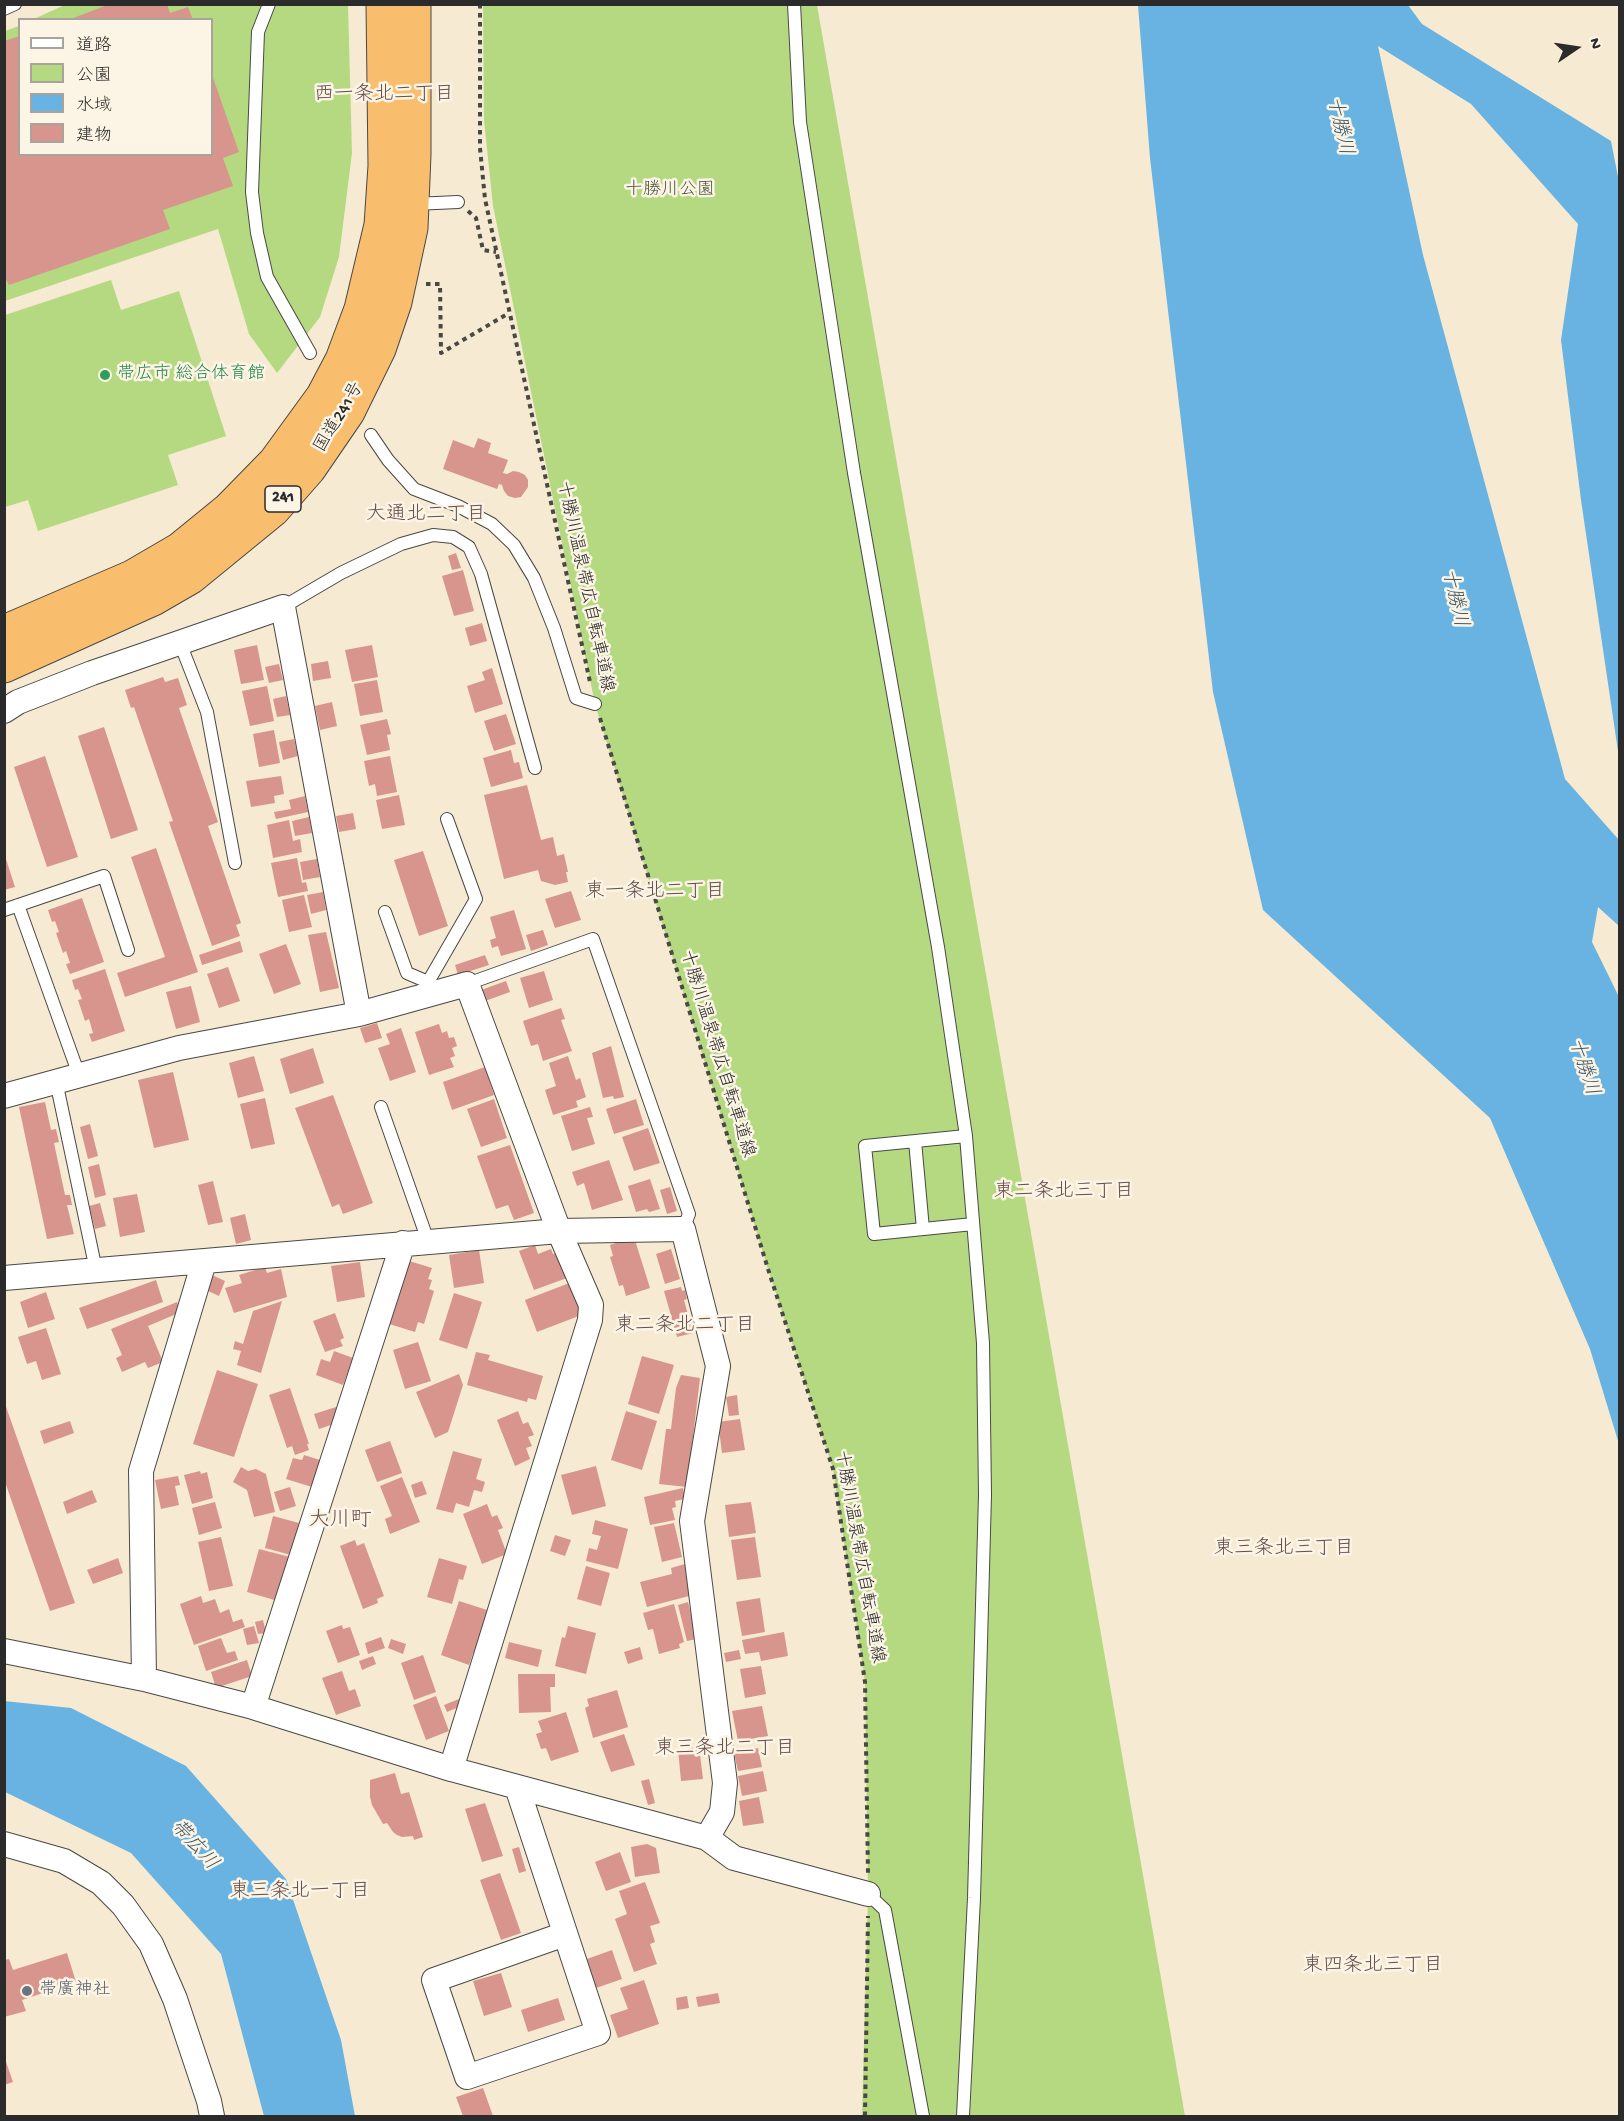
<!DOCTYPE html>
<html>
<head>
<meta charset="utf-8">
<style>
	body { margin:0 }
	#map { position:relative; width:1624px; height:2121px; overflow:hidden; background:#f6ead2; font-family:"Gochi Hand","Klee One",sans-serif }
	canvas { display:block }
	.frame { position:absolute; inset:0; border:6px solid #2b2b2b; pointer-events:none }
	.legend { position:absolute; left:18px; top:18px; width:195px; height:138px; box-sizing:border-box; background:#fcf5e5; border:2px solid #a8a49b; margin:0; padding:8px 10px; list-style:none; font-size:18px; color:#2b2b2b }
	.legend li { display:flex; align-items:center; gap:12px; height:30px }
	.legend b { width:30px; border:2px solid #a8a49b }
	.north { position:absolute; left:1546px; top:18px; width:60px; height:60px; -webkit-text-stroke:4px #fcf5e5; paint-order:stroke; rotate:77deg; font-size:16px; font-weight:700; line-height:24px; text-align:center; color:#2b2b2b }
	.north::after { content:''; display:block; margin:auto; width:21px; height:27px; background:#2b2b2b; clip-path:polygon(50% 0,100% 100%,50% 72%,0 100%) }
</style>
</head>
<body>
<div id="map">
<canvas width="1624" height="2121"></canvas>
<div class="frame"></div>
<ul class="legend">
<li><b style="height:8px;background:#fff"></b>道路</li>
<li><b style="height:16px;background:#b5d981"></b>公園</li>
<li><b style="height:16px;background:#68b3e1"></b>水域</li>
<li><b style="height:16px;background:#d7958e"></b>建物</li>
</ul>
<div class="north">N</div>
</div>
<script>
const context = document.querySelector('canvas').getContext('2d');
context.lineJoin = 'round';
function fill(path, color) { context.fillStyle = color; context.fill(path, 'evenodd'); }
const poly = rows => new Path2D(rows.map(r => 'M' + r).join(''));
function strokePath(path, color, width, dash) { context.strokeStyle = color; context.lineWidth = width; context.lineCap = dash ? 'butt' : 'round'; context.setLineDash(dash || []); context.stroke(path); }
function drawText(font, color, halo, rows, align = 'center') {
  context.font = font + ' "Gochi Hand","Klee One",sans-serif'; context.lineWidth = 5; context.setLineDash([]); context.textBaseline = 'middle'; context.strokeStyle = halo; context.fillStyle = color; for (const [text, x, y, turn = 0] of rows) {
    context.save(); context.translate(x, y); context.rotate((+turn || 0) * Math.PI / 180); context.textAlign = isNaN(turn) ? turn : align; if (halo) context.strokeText(text, 0, 0); context.fillText(text, 0, 0); context.restore();
  }
}
fill(poly([
	[67,4,348,5,352,153,339,257,320,317,277,373,249,334,218,229,5,301,5,31,19,26,20,154,212,154,212,20,34,19],
	[483,5,817,5,1185,2116,862,2116,868,1894,865,1682,833,1469,768,1269,595,704,493,206,484,120],
	[111,280,121,310,179,291,226,436,168,455,178,485,38,531,28,500,5,507,5,315]
]), '#b5d981');
fill(poly([
	[1138,5,1408,5,1422,24,1611,141,1620,187,1618,408,1620,421,1619,758,1581,500,1561,340,1578,224,1471,104,1378,46,1423,255,1565,779,1619,840,1619,926,1598,907,1592,942,1619,997,1619,1444,1590,1349,1490,1118,1263,910,1213,692,1150,158],
	[4,1701,71,1708,186,1766,286,1879,341,2040,355,2116,264,2116,221,1954,131,1853,5,1792]
]), '#68b3e1');
fill(poly([
	[110,4,167,4,170,13,188,7,193,20,68,20],
	[20,36,20,154,212,154,212,75,239,152,223,158,233,186,163,210,170,229,9,285,4,275,4,41],
	[478,438,491,443,488,453,508,460,503,473,507,474,513,471,519,472,525,475,528,480,528,487,521,497,515,498,508,496,504,491,502,485,499,484,497,489,443,469,453,440,474,448],
	[456,553,461,568,452,570,448,556],
	[463,570,474,611,454,616,442,576],
	[482,623,487,641,470,646,465,628],
	[257,645,264,680,241,684,234,650],
	[372,645,378,677,352,682,345,650],
	[328,661,331,678,313,681,311,664],
	[279,664,283,680,269,683,265,667],
	[492,668,503,704,475,713,467,686,485,680,482,672],
	[163,677,165,682,178,678,187,705,179,708,218,822,208,826,241,923,236,925,240,936,212,946,169,822,173,821,134,707,131,708,125,690],
	[377,680,383,712,360,716,354,684],
	[267,686,274,721,250,726,242,691],
	[286,696,290,715,277,717,273,699],
	[332,702,337,726,320,730,315,706],
	[506,714,516,744,494,751,484,721],
	[387,719,391,734,387,735,390,750,367,755,360,725],
	[104,727,138,830,111,839,78,736],
	[274,730,280,763,259,767,253,734],
	[294,739,298,756,283,760,279,742],
	[511,750,514,763,519,762,523,778,491,787,483,758],
	[45,756,78,857,47,867,14,767],
	[390,756,397,792,377,796,375,784,369,786,364,761],
	[281,776,284,794,274,796,275,803,251,807,246,781],
	[527,785,541,840,553,837,557,856,564,854,568,872,566,872,568,882,555,885,541,881,538,870,504,879,484,795],
	[399,795,405,825,382,829,376,800],
	[305,796,308,812,276,819,274,812,291,809,289,800],
	[353,813,356,829,339,832,336,816],
	[309,817,312,833,295,836,292,821],
	[289,820,293,841,300,839,302,852,273,858,267,825],
	[156,848,198,972,125,997,117,973,165,957,131,857],
	[423,851,448,926,419,936,394,860],
	[5,856,15,887,4,890,4,857],
	[297,858,302,883,306,882,308,891,278,897,271,863],
	[317,859,320,877,303,880,300,862],
	[571,891,581,920,555,928,545,899],
	[323,892,326,910,311,914,307,895],
	[304,895,312,927,289,932,282,900],
	[82,898,104,962,70,974,66,964,70,963,66,951,63,953,56,933,59,932,55,921,52,922,48,910],
	[514,910,526,949,501,956,498,946,492,948,490,940,496,938,490,917],
	[543,930,548,945,531,951,526,935],
	[326,932,339,988,320,992,308,935],
	[240,941,243,952,202,965,199,955],
	[286,944,301,984,274,994,259,954],
	[485,955,489,965,458,975,455,965],
	[228,967,240,1001,219,1008,207,974],
	[105,969,125,1031,92,1042,89,1034,93,1033,89,1019,85,1021,78,1000,82,999,78,989,75,990,72,980],
	[544,971,553,1000,529,1008,520,978],
	[506,981,510,992,485,1001,481,990],
	[191,986,200,1022,176,1029,166,992],
	[561,1008,565,1019,561,1020,572,1051,543,1061,538,1044,531,1046,523,1021],
	[377,1023,382,1038,365,1043,360,1028],
	[439,1024,442,1033,447,1031,449,1038,454,1037,457,1046,452,1048,455,1056,450,1058,454,1067,429,1075,415,1032],
	[401,1028,416,1072,390,1081,378,1048,390,1044,386,1034],
	[611,1046,624,1097,614,1099,613,1096,603,1098,592,1053],
	[313,1048,324,1083,290,1094,280,1059],
	[254,1056,264,1091,238,1098,229,1063],
	[568,1056,576,1080,580,1078,586,1097,576,1101,578,1107,553,1115,545,1090,556,1086,549,1063],
	[485,1067,494,1095,452,1110,443,1082],
	[173,1072,189,1140,154,1148,138,1080],
	[333,1095,373,1203,343,1214,339,1204,332,1207,295,1108],
	[265,1098,275,1144,251,1149,240,1104],
	[494,1099,507,1138,481,1147,467,1109],
	[636,1099,644,1125,614,1134,606,1109],
	[45,1102,51,1130,56,1129,59,1142,54,1143,65,1195,70,1195,72,1205,67,1205,74,1234,47,1239,19,1107],
	[590,1107,593,1117,587,1118,595,1144,572,1151,561,1116],
	[90,1124,98,1156,88,1159,80,1127],
	[648,1128,660,1163,634,1171,622,1137],
	[510,1145,534,1213,514,1220,508,1205,496,1209,477,1156],
	[609,1160,623,1200,592,1210,584,1183,577,1186,572,1172],
	[99,1164,106,1195,95,1198,88,1167],
	[650,1179,660,1209,649,1212,647,1209,636,1212,628,1186],
	[213,1181,223,1222,208,1225,198,1185],
	[670,1187,677,1211,667,1214,660,1190],
	[137,1194,145,1232,120,1237,113,1198],
	[100,1203,106,1226,95,1229,89,1206],
	[245,1214,251,1240,236,1244,230,1218],
	[634,1237,650,1288,626,1296,623,1285,619,1286,610,1257,613,1256,610,1245],
	[535,1245,538,1254,551,1249,553,1254,558,1252,567,1278,534,1290,519,1251],
	[671,1249,680,1279,665,1284,656,1254],
	[479,1250,484,1283,454,1288,449,1255],
	[406,1260,432,1268,428,1279,432,1280,429,1289,434,1291,424,1324,418,1322,415,1332,386,1323],
	[360,1262,365,1297,337,1302,331,1266],
	[265,1267,267,1273,281,1269,287,1297,234,1313,225,1288,242,1283,239,1275],
	[212,1275,225,1281,219,1296,206,1290],
	[156,1280,163,1302,87,1329,79,1308],
	[572,1282,584,1314,537,1332,525,1300],
	[681,1287,682,1291,685,1290,687,1299,684,1300,689,1319,692,1319,694,1327,692,1327,693,1333,677,1337,664,1291],
	[46,1292,55,1319,28,1328,20,1302],
	[454,1293,482,1302,467,1349,439,1340],
	[282,1301,261,1373,237,1365,241,1351,233,1349,235,1341,243,1344,253,1311],
	[177,1302,181,1312,148,1326,163,1362,148,1368,145,1362,122,1372,116,1358,122,1355,111,1329],
	[335,1313,344,1338,340,1340,343,1346,325,1352,313,1321],
	[46,1328,61,1374,42,1380,36,1361,27,1364,18,1337],
	[418,1342,431,1381,405,1389,393,1350],
	[334,1351,353,1358,343,1385,316,1375,321,1359,330,1362],
	[476,1352,490,1355,488,1360,543,1376,536,1400,528,1398,527,1402,467,1385],
	[642,1356,674,1365,659,1414,628,1404],
	[217,1370,258,1384,234,1457,193,1444],
	[459,1374,463,1385,448,1432,435,1438,416,1392],
	[681,1375,700,1378,687,1487,659,1484,666,1429,671,1429,676,1388],
	[290,1388,309,1444,307,1444,309,1450,295,1455,292,1446,287,1448,269,1395],
	[737,1395,739,1415,729,1416,726,1397],
	[4,1401,75,1603,50,1611,4,1479],
	[336,1407,337,1410,334,1424,319,1429,314,1414],
	[518,1411,523,1424,528,1422,534,1435,528,1437,532,1446,526,1448,530,1459,515,1466,497,1420],
	[626,1411,657,1421,642,1470,611,1460],
	[740,1419,745,1450,722,1453,718,1422],
	[70,1421,74,1433,44,1444,40,1431],
	[390,1441,402,1473,377,1482,365,1450],
	[453,1451,482,1459,476,1479,485,1482,482,1492,474,1490,469,1507,456,1503,453,1513,436,1509],
	[304,1455,320,1460,312,1487,286,1479,293,1458,302,1460],
	[596,1466,606,1506,572,1515,561,1475],
	[241,1467,248,1471,256,1469,266,1474,275,1512,254,1517,247,1490,233,1482],
	[200,1471,201,1474,207,1472,213,1498,192,1504,184,1475],
	[178,1476,180,1485,175,1486,179,1505,161,1509,155,1480],
	[402,1477,420,1522,390,1534,385,1519,392,1516,380,1486],
	[422,1481,427,1494,415,1498,411,1485],
	[290,1487,296,1506,280,1511,274,1492],
	[683,1488,685,1499,675,1501,676,1507,672,1508,675,1520,650,1525,644,1497],
	[92,1490,97,1502,67,1514,63,1502],
	[215,1502,222,1528,199,1535,192,1508],
	[751,1502,756,1533,729,1537,725,1505],
	[487,1504,492,1517,497,1515,503,1528,498,1530,507,1554,482,1564,463,1514],
	[273,1516,299,1523,291,1555,265,1548],
	[595,1520,628,1529,618,1569,586,1561,589,1548,597,1550,601,1536,592,1534],
	[674,1523,682,1557,662,1562,654,1527],
	[555,1535,571,1540,565,1556,550,1551],
	[221,1537,233,1586,209,1591,198,1542],
	[755,1537,761,1577,737,1580,731,1540],
	[355,1540,357,1546,364,1543,384,1596,377,1599,378,1603,363,1609,340,1546],
	[259,1549,290,1557,278,1601,247,1592],
	[118,1558,123,1573,93,1584,87,1570],
	[439,1558,467,1566,463,1580,459,1579,452,1604,427,1597],
	[685,1564,689,1596,647,1607,640,1582,672,1574,671,1568],
	[586,1566,610,1573,601,1606,577,1599],
	[201,1596,203,1603,215,1599,220,1613,229,1609,233,1622,242,1619,245,1627,194,1645,180,1604],
	[760,1598,765,1632,742,1636,736,1602],
	[459,1601,487,1610,481,1630,485,1632,477,1654,473,1653,469,1665,441,1655],
	[688,1602,697,1639,687,1641,678,1605],
	[674,1604,684,1642,679,1644,680,1648,659,1654,653,1629,648,1630,643,1613],
	[263,1620,266,1633,258,1634,255,1622],
	[342,1625,343,1629,350,1627,360,1655,338,1663,326,1631],
	[254,1626,259,1643,247,1645,243,1629],
	[568,1626,596,1633,586,1674,555,1666,562,1637,565,1638],
	[784,1632,788,1656,761,1661,759,1652,745,1654,742,1640],
	[381,1637,385,1648,368,1654,365,1643],
	[221,1638,227,1653,235,1651,238,1660,206,1671,198,1646],
	[391,1639,406,1644,403,1654,388,1648],
	[509,1642,542,1650,538,1667,505,1658],
	[640,1647,643,1659,628,1664,624,1652],
	[739,1650,741,1659,726,1662,724,1653],
	[423,1655,436,1692,414,1700,401,1663],
	[373,1656,376,1664,362,1670,359,1661],
	[247,1660,252,1676,216,1688,211,1672],
	[761,1666,766,1694,745,1698,740,1669],
	[342,1671,349,1691,355,1689,361,1706,336,1715,322,1678],
	[518,1674,555,1674,555,1687,550,1687,551,1712,519,1713],
	[617,1690,628,1727,593,1738,585,1708,589,1706,587,1699],
	[436,1696,449,1731,426,1740,413,1705],
	[459,1699,461,1706,447,1712,444,1705],
	[762,1706,768,1736,738,1741,732,1711],
	[566,1712,579,1752,551,1761,546,1748,541,1749,536,1734,542,1732,538,1721],
	[624,1734,635,1765,611,1772,600,1742],
	[699,1747,703,1779,681,1781,678,1749],
	[758,1748,762,1767,738,1771,734,1753],
	[763,1771,767,1791,742,1796,738,1776],
	[395,1773,401,1794,409,1792,423,1837,414,1840,413,1836,402,1837,397,1835,393,1832,387,1823,383,1824,372,1805,370,1797,370,1780],
	[649,1779,655,1803,648,1805,641,1781],
	[759,1797,764,1823,743,1826,739,1801],
	[485,1803,503,1856,482,1862,465,1809],
	[647,1844,656,1848,660,1873,635,1877,631,1847],
	[519,1847,526,1871,519,1873,512,1849],
	[620,1852,631,1882,606,1891,595,1862],
	[500,1873,521,1933,501,1940,480,1880],
	[645,1882,660,1923,650,1926,655,1942,650,1944,657,1964,634,1972,615,1919,627,1914,619,1891],
	[612,1950,622,1979,596,1988,587,1959],
	[67,1953,76,1982,22,2000,26,2011,4,2017,4,1960,9,1959,13,1970],
	[501,1973,512,2007,484,2016,473,1981],
	[644,1980,659,2024,618,2038,610,2015,628,2009,620,1988],
	[718,1993,720,2003,698,2007,696,1997],
	[687,1996,689,2008,677,2010,676,1998],
	[558,1998,565,2020,528,2032,521,2010],
	[4,2056,13,2082,4,2085],
	[483,2088,493,2116,463,2116,456,2097]
]), '#d7958e');
const service = poly([
	[269,4,258,32,252,192,257,233,267,277,310,353],
	[794,4,800,122,854,473,938,947,966,1136,983,1343,985,1495,974,1898,963,2116],
	[4,9,15,4],
	[414,204,458,202],
	[371,435,388,460,414,489,458,506,492,524,514,545,534,578,554,628,576,698,595,704],
	[283,607,341,573,401,544,433,535,453,537,469,547,481,574,535,768],
	[180,643,207,712,235,863],
	[18,905,79,1075],
	[4,910,104,876,128,950],
	[385,912,407,973,428,982],
	[467,984,593,939,689,1214,683,1229],
	[420,996,476,899,447,819],
	[56,1081,96,1270],
	[381,1107,428,1241],
	[966,1136,865,1146,874,1234,973,1224],
	[915,1141,923,1229],
	[868,1894,885,1910,923,2116]
]);
const minor = poly([
	[4,711,18,702,92,673,283,607,359,1014],
	[4,1096,179,1048,359,1014,467,984,559,1231,591,1305,590,1320,451,1769],
	[4,1278,559,1231,683,1229,718,1366,692,1521,725,1783,722,1812,707,1838],
	[4,1651,144,1679,253,1707,451,1769,707,1838,734,1858,868,1894],
	[144,1679,141,1471,204,1262],
	[253,1707,403,1243],
	[517,1787,598,2033,467,2077,434,1980,565,1934],
	[4,1844,64,1861,101,1883,123,1905,151,1944,175,1999,209,2101,212,2116]
]);
const trunk = poly([
	[4,632,132,577,180,549,229,509,275,462,323,396,342,360,361,309,381,225,385,166,383,4],
	[4,666,153,599,191,577,273,510,309,469,348,412,379,349,395,302,411,228,414,154,414,4]
]);
strokePath(service, '#494844', 14);
strokePath(minor, '#494844', 26);
strokePath(trunk, '#494844', 35);
strokePath(poly([
	[480,4,480,148,485,199,590,682],
	[468,211,476,218,483,250,496,252],
	[426,284,440,284,441,353,509,313],
	[600,718,768,1269,833,1469,865,1682,868,1873],
	[865,2116,868,1916]
]), '#494844', 4, [4.5, 4.5]);
strokePath(service, '#fff', 12);
strokePath(minor, '#fff', 24);
strokePath(trunk, '#f9be6d', 33);
for (const [x, y, r, color] of [
	[105,375,6,"#2e9e5b"],
	[27,1991,6,"#6b7280"]
]) { const dot = new Path2D(); dot.arc(x, y, r, 0, 2 * Math.PI); context.fillStyle = color; context.fill(dot); strokePath(dot, '#fcf5e5', 2); }
for (const [x, y, w] of [
	[283,499,36]
]) { const box = new Path2D(); box.roundRect(x - w / 2, y - 13, w, 26, 4.5); context.fillStyle = '#fcf5e5'; context.fill(box); strokePath(box, '#2b2b2b', 1.5); }
drawText('bold 16px', '#2b2b2b', null, [
	["241",283,499]
]);
drawText('18px', '#4e5640', '#fcf5e5', [
	["十勝川公園",670,191]
]);
drawText('18px', '#27864d', '#fcf5e5', [
	["帯広市 総合体育館",117,375]
], 'left');
drawText('18px', '#2b2b2b', '#fcf5e5', [
	["国道241号",340,418,-59],
	["十勝川温泉帯広自転車道線",584,587,78],
	["十勝川温泉帯広自転車道線",716,1054,73],
	["十勝川温泉帯広自転車道線",858,1557,80]
]);
drawText('18px', '#5b616d', '#fcf5e5', [
	["帯廣神社",39,1991]
], 'left');
drawText('20px', '#67504e', '#fcf5e5', [
	["西一条北二丁目",384,96],
	["大通北二丁目",426,516],
	["東一条北二丁目",655,893],
	["東二条北三丁目",1064,1193],
	["東二条北二丁目",685,1327],
	["東三条北三丁目",1284,1550],
	["東三条北二丁目",725,1750],
	["東三条北一丁目",300,1893],
	["東四条北三丁目",1373,1967]
]);
drawText('italic 20px', '#405b6b', '#fcf5e5', [
	["十勝川",1338,126,77],
	["十勝川",1453,598,77],
	["十勝川",1582,1067,72],
	["帯広川",193,1846,48]
]);
drawText('21px', '#67504e', '#fcf5e5', [
	["大川町",340,1522]
]);
</script>
</body>
</html>
